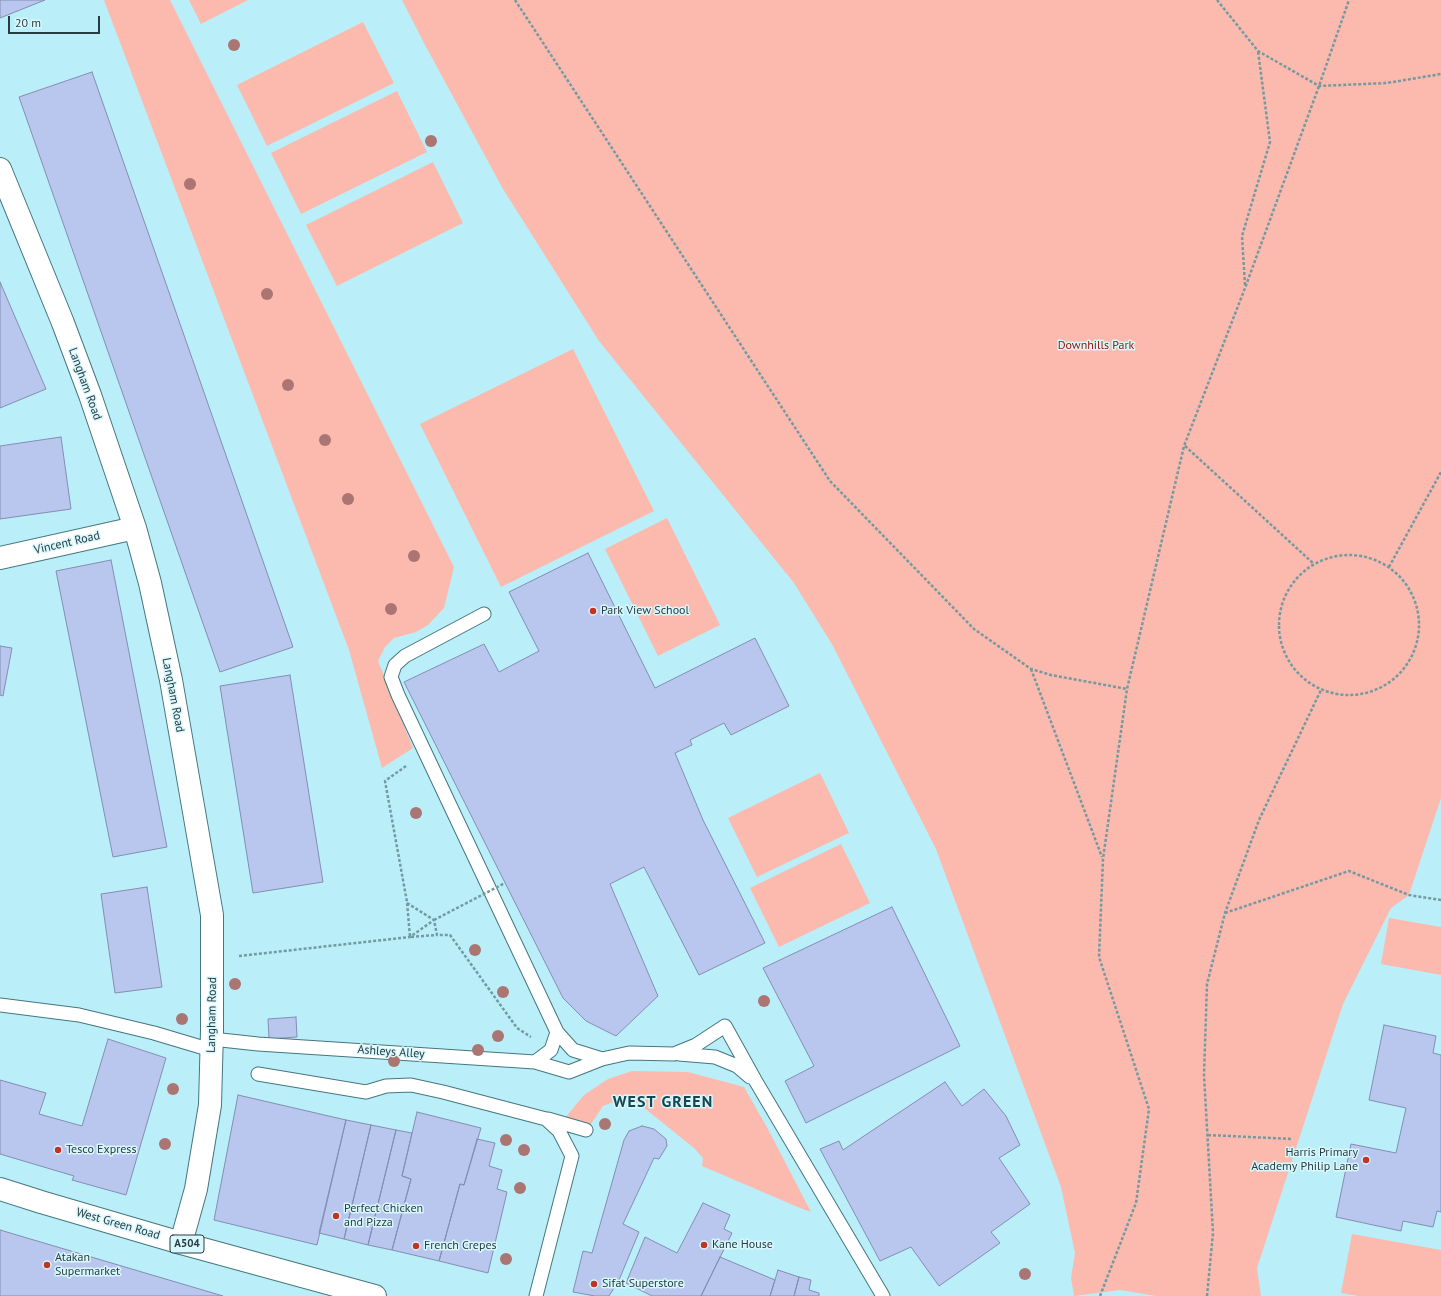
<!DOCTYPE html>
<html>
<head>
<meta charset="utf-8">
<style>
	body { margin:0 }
	#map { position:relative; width:1441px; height:1296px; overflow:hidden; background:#baeff9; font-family:"PT Sans",sans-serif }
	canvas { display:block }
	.scale { position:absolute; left:8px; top:16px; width:92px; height:18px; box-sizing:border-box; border:2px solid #273c40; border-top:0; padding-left:5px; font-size:12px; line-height:14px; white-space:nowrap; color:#273c40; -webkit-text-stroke:3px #d9f8fe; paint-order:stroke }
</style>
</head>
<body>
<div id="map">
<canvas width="1441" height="1296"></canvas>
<div class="scale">20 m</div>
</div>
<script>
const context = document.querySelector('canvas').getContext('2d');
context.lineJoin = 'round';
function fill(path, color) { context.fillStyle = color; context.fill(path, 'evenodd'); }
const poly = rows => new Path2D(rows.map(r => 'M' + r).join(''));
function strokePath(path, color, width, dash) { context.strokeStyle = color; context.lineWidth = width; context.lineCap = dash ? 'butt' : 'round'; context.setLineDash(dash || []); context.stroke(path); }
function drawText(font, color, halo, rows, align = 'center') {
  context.font = font + ' "PT Sans",sans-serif'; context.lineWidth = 3; context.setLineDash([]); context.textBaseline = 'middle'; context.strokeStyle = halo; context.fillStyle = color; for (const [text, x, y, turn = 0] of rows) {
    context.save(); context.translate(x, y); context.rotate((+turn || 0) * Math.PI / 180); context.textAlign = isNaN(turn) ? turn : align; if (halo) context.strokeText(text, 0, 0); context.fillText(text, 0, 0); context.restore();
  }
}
fill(poly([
	[104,0,170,0,454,567,444,608,428,625,416,632,394,638,385,647,378,661,413,748,382,768,349,650],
	[189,0,248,0,201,24],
	[402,0,1441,0,1441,798,1409,895,1391,908,1343,1004,1257,1268,1261,1296,1156,1296,1120,1290,1074,1296,1071,1278,1075,1253,1061,1187,936,849,833,646,794,583,599,341,503,189,424,43],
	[363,22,394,83,267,146,237,85],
	[397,91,427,152,301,214,271,153],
	[433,162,463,223,337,286,306,225],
	[573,349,654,511,501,587,420,424],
	[667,518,720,625,658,656,605,549],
	[820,773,849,833,757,877,728,818],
	[841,844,870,903,779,947,750,888],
	[1389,918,1441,927,1441,975,1381,964],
	[632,1071,688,1072,744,1087,769,1131,811,1212,800,1208,702,1166,703,1158,694,1148,638,1103,619,1100,603,1106,591,1124,565,1118,584,1095,608,1079],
	[1352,1234,1441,1250,1441,1296,1358,1296,1341,1293]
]), '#fcb9ad');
const building = poly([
	[0,0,45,0,0,18,0,0],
	[92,72,293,647,220,672,19,97,92,72],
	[0,282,46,389,0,408,0,282],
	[61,437,71,509,0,519,0,446,61,437],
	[588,553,655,688,755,638,789,706,731,735,724,723,690,740,692,745,675,753,703,820,765,943,699,975,644,867,610,884,658,996,616,1036,586,1021,563,998,404,682,484,644,499,672,539,651,509,592,588,553],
	[111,560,167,847,113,857,56,571,111,560],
	[0,646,12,648,3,696,0,695,0,646],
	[290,675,323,882,253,893,220,686,290,675],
	[147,887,162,987,115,993,101,894,147,887],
	[892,907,960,1046,806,1123,785,1081,814,1066,763,968,892,907],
	[296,1017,297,1037,269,1039,268,1019,296,1017],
	[1384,1025,1436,1036,1433,1053,1441,1055,1441,1212,1437,1211,1433,1227,1403,1221,1401,1231,1336,1217,1351,1144,1396,1153,1406,1108,1369,1100,1384,1025],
	[108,1039,166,1058,126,1195,72,1180,74,1176,0,1154,0,1080,46,1093,39,1114,82,1126,108,1039],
	[945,1082,962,1106,984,1089,1006,1116,1020,1145,999,1158,1030,1204,991,1232,1000,1243,939,1286,911,1247,880,1261,820,1149,839,1141,843,1150,945,1082],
	[238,1095,346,1120,317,1245,214,1220,238,1095],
	[417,1112,481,1128,464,1185,460,1184,439,1261,392,1250,411,1179,402,1176,417,1112],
	[346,1120,371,1125,344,1239,319,1233,346,1120],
	[371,1125,396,1130,368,1245,344,1239,371,1125],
	[642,1126,654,1129,666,1139,667,1146,659,1159,654,1158,623,1224,639,1232,619,1280,609,1296,595,1296,573,1292,583,1251,592,1253,624,1140,629,1131,642,1126],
	[396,1130,412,1133,402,1176,411,1179,392,1250,368,1245,396,1130],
	[477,1139,495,1143,489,1166,502,1170,497,1189,507,1192,488,1273,439,1261,460,1184,464,1185,477,1139],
	[703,1203,730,1215,724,1229,732,1233,701,1296,652,1296,626,1283,645,1237,677,1253,703,1203],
	[0,1230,223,1296,0,1296,0,1230],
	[720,1257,775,1280,770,1296,701,1296,720,1257],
	[778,1270,799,1277,794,1296,770,1296,778,1270],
	[799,1277,811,1280,809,1290,819,1293,819,1296,794,1296,799,1277]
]);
fill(building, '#b9c6ed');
strokePath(building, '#828eb2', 1);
const service = poly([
	[484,614,405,656,395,665,391,677,398,695,557,1032,573,1050,602,1059],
	[0,1005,79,1015,154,1033,211,1050],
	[212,1039,258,1044,535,1062,569,1072,602,1059,629,1053,674,1054,696,1045,725,1026,755,1080,883,1296],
	[679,1054,715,1057,737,1066,750,1077],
	[535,1062,551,1050,557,1032],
	[258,1074,366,1092,386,1086,411,1085,443,1092,546,1119,559,1131,572,1156,536,1296],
	[548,1119,586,1130]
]);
const minor = poly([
	[0,169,63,323,90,395,135,528,150,583,171,680,212,915,212,1031,210,1105,196,1189,181,1243],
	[0,558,135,528]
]);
const primary = poly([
	[0,1189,41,1202,181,1243,375,1296]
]);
strokePath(service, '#44767e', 15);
strokePath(minor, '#44767e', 24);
strokePath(primary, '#44767e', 24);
strokePath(poly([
	[515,0,830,481,974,629,1031,669,1051,675,1127,689],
	[1217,0,1258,51,1319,86,1387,83,1441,74],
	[1245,285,1242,236,1270,142,1258,51],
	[1185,446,1314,564],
	'1279 625a70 70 0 1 1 140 0a70 70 0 1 1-140 0Z',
	[1389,567,1441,472],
	[1031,669,1102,857],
	[406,766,385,781,407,902,410,937,437,935],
	[407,903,434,920,437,935,450,935,517,1028,531,1037],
	[1225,913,1349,871,1409,895,1441,900],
	[239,956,410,937,434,920],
	[1208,1135,1292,1139],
	[1100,1296,1136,1203,1149,1109,1099,957,1103,859,1127,689,1184,446,1245,288,1319,86,1349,0],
	[1207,1296,1213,1233,1204,1075,1207,984,1225,913,1259,820,1321,690]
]), '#749aa1', 2.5, [3, 2]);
strokePath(service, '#fff', 13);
strokePath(minor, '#fff', 22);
strokePath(primary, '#fff', 22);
strokePath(poly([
	[434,920,505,883]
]), '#749aa1', 2.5, [3, 2]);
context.fillStyle = '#aa7572';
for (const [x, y] of [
	[234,45],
	[431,141],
	[190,184],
	[267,294],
	[288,385],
	[325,440],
	[348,499],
	[414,556],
	[391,609],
	[416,813],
	[475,950],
	[235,984],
	[503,992],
	[764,1001],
	[182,1019],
	[498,1036],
	[478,1050],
	[394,1061],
	[173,1089],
	[605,1124],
	[506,1140],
	[165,1144],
	[524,1150],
	[520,1188],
	[506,1259],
	[1025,1274]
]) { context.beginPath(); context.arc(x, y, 6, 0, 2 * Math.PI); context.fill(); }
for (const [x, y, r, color] of [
	[593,611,4,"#c13424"],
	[58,1150,4,"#c13424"],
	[1366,1160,4,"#c13424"],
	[336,1216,4,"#c13424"],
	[704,1245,4,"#c13424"],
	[416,1246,4,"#c13424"],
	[47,1265,4,"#c13424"],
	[594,1284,4,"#c13424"]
]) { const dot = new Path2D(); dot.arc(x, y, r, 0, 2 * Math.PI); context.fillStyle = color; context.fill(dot); strokePath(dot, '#d9f8fe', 1.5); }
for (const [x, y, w] of [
	[187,1244,34]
]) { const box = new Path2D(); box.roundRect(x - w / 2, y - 9, w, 18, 3); context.fillStyle = '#d9f8fe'; context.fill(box); strokePath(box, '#273c40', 1); }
drawText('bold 11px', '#273c40', null, [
	["A504",187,1244]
]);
drawText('12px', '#9c1104', '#d9f8fe', [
	["Downhills Park",1096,346]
]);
drawText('12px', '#273c40', '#d9f8fe', [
	["Langham Road",85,384,70],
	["Vincent Road",67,543,-13],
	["Langham Road",173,695,79],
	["Langham Road",212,1015,-89],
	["Ashleys Alley",391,1052,4],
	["West Green Road",118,1224,16]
]);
drawText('12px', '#273c40', '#d9f8fe', [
	["Park View School",601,611],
	["Tesco Express",66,1150],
	["Harris Primary",1358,1153,"right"],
	["Academy Philip Lane",1358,1167,"right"],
	["Perfect Chicken",344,1209],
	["and Pizza",344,1223],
	["Kane House",712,1245],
	["French Crepes",424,1246],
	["Atakan",55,1258],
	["Supermarket",55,1272],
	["Sifat Superstore",602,1284]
], 'left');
context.letterSpacing = '1px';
drawText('bold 16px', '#134850', '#d9f8fe', [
	["WEST GREEN",663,1102]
]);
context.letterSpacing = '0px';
</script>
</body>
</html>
